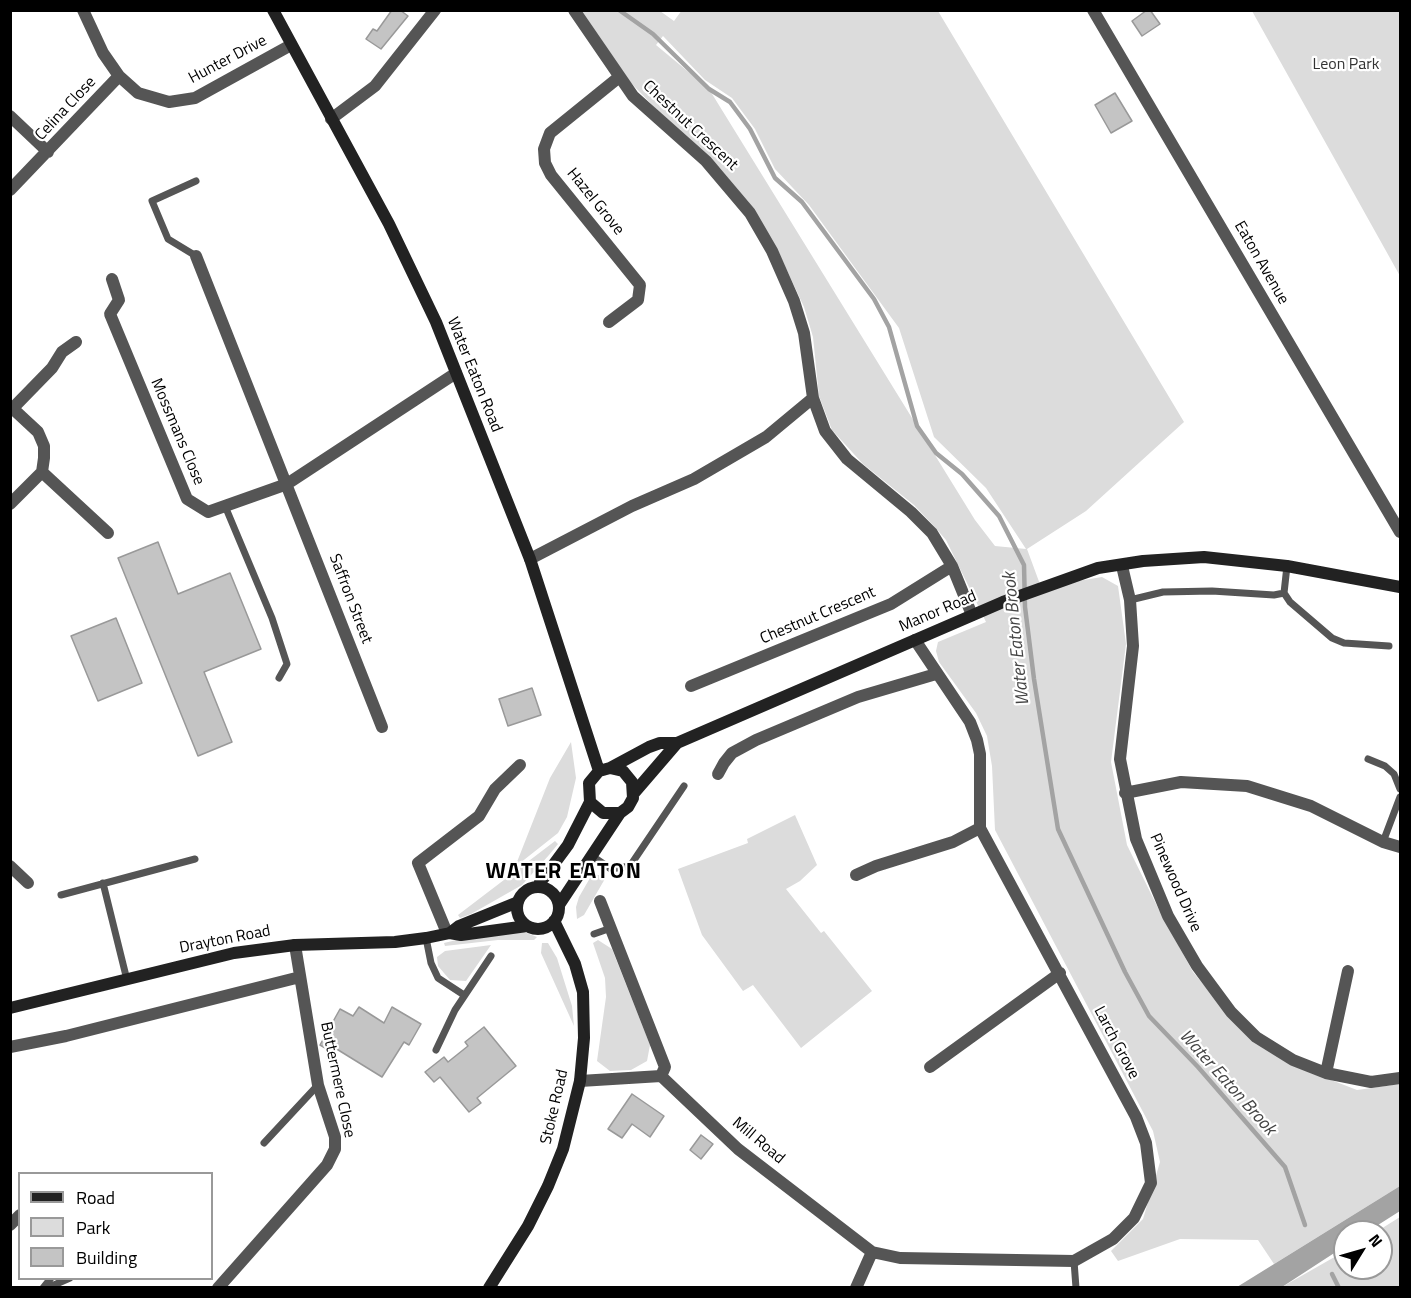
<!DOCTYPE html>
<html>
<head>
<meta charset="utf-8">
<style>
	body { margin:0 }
	#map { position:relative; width:1411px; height:1298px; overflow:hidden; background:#fff; font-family:"Titillium Web",sans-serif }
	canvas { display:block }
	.frame { position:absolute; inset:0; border:12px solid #000; pointer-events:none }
	.legend { position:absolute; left:18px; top:1172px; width:195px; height:108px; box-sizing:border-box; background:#fff; border:2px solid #999; margin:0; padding:8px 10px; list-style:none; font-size:18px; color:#000 }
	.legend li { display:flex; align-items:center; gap:12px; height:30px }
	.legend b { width:30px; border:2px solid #999 }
	.north { position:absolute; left:1333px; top:1220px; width:60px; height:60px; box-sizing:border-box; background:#fff; border:2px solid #999; border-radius:50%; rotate:53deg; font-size:16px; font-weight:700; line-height:24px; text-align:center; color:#000 }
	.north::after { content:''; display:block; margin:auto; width:21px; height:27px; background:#000; clip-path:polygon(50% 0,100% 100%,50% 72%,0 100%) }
</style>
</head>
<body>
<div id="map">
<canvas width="1411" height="1298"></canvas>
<div class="frame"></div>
<ul class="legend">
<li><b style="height:8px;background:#222"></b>Road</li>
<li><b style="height:16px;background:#dcdcdc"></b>Park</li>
<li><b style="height:16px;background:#c4c4c4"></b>Building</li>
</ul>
<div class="north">N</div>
</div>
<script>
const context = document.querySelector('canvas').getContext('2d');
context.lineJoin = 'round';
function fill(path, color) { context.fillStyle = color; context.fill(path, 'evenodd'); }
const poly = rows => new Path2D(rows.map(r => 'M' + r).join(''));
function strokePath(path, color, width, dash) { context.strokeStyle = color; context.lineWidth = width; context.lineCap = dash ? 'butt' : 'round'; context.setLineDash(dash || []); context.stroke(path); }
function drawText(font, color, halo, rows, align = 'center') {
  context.font = font + ' "Titillium Web",sans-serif'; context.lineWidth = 4.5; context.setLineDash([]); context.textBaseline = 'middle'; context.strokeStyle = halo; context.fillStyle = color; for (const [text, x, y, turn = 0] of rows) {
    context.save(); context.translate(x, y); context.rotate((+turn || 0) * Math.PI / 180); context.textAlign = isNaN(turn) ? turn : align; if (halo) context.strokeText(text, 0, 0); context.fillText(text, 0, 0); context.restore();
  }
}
fill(poly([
	[682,10,938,11,1184,422,1086,511,1027,549,1041,587,1102,577,1118,586,1126,644,1111,762,1127,845,1159,910,1193,972,1242,1031,1295,1066,1357,1090,1400,1084,1400,1186,1274,1264,1258,1240,1180,1239,1118,1261,1111,1251,1143,1219,1160,1162,1153,1131,995,830,992,766,987,736,976,713,939,662,936,651,938,642,986,622,946,540,933,525,914,505,863,464,832,430,819,396,813,337,804,307,779,253,751,205,719,167,667,120,630,82,582,11,660,11,674,21],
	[663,36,705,80,732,98,755,129,775,169,809,205,899,328,934,437,986,488,1026,549,995,546,975,520,709,89,656,45],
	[1252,11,1400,11,1400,276],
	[571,742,576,778,567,817,558,833,515,867,550,778],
	[795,815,817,865,800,881,786,889,821,933,824,931,872,991,801,1048,753,985,743,991,702,935,678,869,748,843,747,839],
	[555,841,558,844,549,855,522,885,471,914,460,918,458,915],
	[595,875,606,875,606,877,584,915,577,919,576,907,579,897,590,878],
	[524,932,537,937,534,940,498,940,445,946,444,943,469,937],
	[598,940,612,949,650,1045,647,1061,631,1070,610,1071,597,1061,606,997,605,978,593,943],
	[542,943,548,943,557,958,572,1006,574,1026,541,953],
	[491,945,466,981,450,980,438,966,437,957,445,951],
	[1400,1217,1400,1287,1282,1287,1345,1251,1345,1268,1381,1268,1381,1232,1376,1232]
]), '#dcdcdc');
fill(poly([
	[1400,1186,1400,1211,1367,1232,1345,1232,1345,1246,1282,1287,1237,1287]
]), '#a3a3a3');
strokePath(poly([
	[619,10,653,34,709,89,730,102,750,129,775,178,802,202,874,299,889,327,917,426,936,453,962,474,999,516,1024,565,1025,607,1034,679,1058,829,1125,972,1149,1016,1198,1067,1285,1167,1305,1225],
	[1332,1274,1339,1288]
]), '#a3a3a3', 4.5);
const building = poly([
	[392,10,400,10,408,16,381,49,366,39,373,29,377,31,392,10],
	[1147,10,1150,10,1160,24,1142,36,1132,21,1147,10],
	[1115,93,1132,121,1111,133,1095,105,1115,93],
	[158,542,178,594,230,573,261,649,204,672,232,742,198,756,118,558,158,542],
	[116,618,142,683,98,701,71,636,116,618],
	[532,688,541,715,508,726,499,699,532,688],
	[359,1007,384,1023,392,1007,421,1024,409,1045,404,1042,382,1077,335,1048,332,1052,320,1045,340,1009,353,1016,359,1007],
	[484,1027,516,1066,477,1098,481,1103,469,1112,440,1077,434,1082,425,1072,444,1057,448,1062,468,1046,465,1042,484,1027],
	[632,1094,664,1116,650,1137,632,1124,622,1138,608,1129,632,1094],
	[701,1135,713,1144,701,1159,690,1150,701,1135]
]);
fill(building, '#c4c4c4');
strokePath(building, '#999', 1.5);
strokePath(poly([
	[196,181,152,201,168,239,196,256],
	[225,506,272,618,287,664,279,678],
	[1287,566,1284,593,1290,602,1332,638,1344,643,1389,646],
	[1130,600,1163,592,1212,591,1274,595,1284,593],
	[1368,759,1385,766,1394,774,1400,789],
	[1383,842,1400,797],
	[592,856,611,869,630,866,684,786],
	[103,883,127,980],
	[61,895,195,859],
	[594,934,611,928],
	[426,938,431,963,438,978,464,995],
	[436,1050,455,1010,491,956],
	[264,1143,318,1085],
	[1074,1261,1076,1288],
	[43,1288,51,1278],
	[47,1288,70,1278]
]), '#555', 7);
strokePath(poly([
	[83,10,103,53,119,76,138,93,169,102,195,98,291,45],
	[574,10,633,96,706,161,750,213,772,251,794,301,804,333,813,398,825,431,847,459,911,512,932,533,952,566,972,615],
	[1093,10,1400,532],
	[10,116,48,152],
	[331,119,375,86,435,10],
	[10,190,119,76],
	[196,256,382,727],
	[112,279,119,300,110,314,187,499,208,512,287,484,456,373],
	[609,322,638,300,640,285,551,175,545,163,544,149,550,133,618,78],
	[10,406,38,432,44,446,44,458,42,472,10,504],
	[13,408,52,368,62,352,76,342],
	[42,472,108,533],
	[530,559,632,506,694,479,766,437,813,398],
	[1122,566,1130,600,1133,646,1120,759,1136,839,1168,916,1197,966,1231,1012,1256,1037,1293,1060,1326,1073,1371,1082,1400,1078],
	[691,686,891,604,952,566],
	[718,774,724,763,732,753,756,740,858,697,936,674],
	[1125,793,1181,782,1247,786,1311,806,1383,842,1400,847],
	[10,866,28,883],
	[856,875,876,866,953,842,980,828],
	[600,901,665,1067,661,1076],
	[447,933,418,863,479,816,495,789,520,765],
	[10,1047,66,1036,300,977],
	[930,1067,1060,973],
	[1326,1073,1348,971],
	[580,1081,661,1076,738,1149,872,1252,900,1258,1074,1261,1113,1239,1134,1218,1151,1183,1146,1143,1136,1117,980,828,980,754,977,740,970,722,915,640],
	[10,1225,20,1215],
	[218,1288,327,1165,335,1149,335,1137,318,1085,295,945],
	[856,1288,872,1252]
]), '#555', 12);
strokePath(poly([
	[273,10,389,224,436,322,530,559,599,771],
	[610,768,649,747,660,743,677,743],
	[634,793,677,743,1003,602,1098,568,1143,561,1204,557,1287,566,1400,587],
	[537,887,568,845,590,802],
	'517 908a21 21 0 1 1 42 0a21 21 0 1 1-42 0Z',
	[559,905,620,813,628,807,633,798,632,782,623,771,610,768,599,771,589,783,590,802,603,813,620,813],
	[450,933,461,935,527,926],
	[10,1008,234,953,295,945,395,942,426,938,450,933,459,926,518,902],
	[489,1288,528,1226,548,1186,563,1149,580,1081,584,1038,583,992,575,964,554,921]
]), '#222', 12);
drawText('16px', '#000', '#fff', [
	["Hunter Drive",228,60,-28],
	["Celina Close",66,109,-47],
	["Chestnut Crescent",690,126,43],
	["Hazel Grove",595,202,51],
	["Eaton Avenue",1261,263,60],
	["Water Eaton Road",474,375,68],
	["Mossmans Close",177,432,67],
	["Saffron Street",350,599,69],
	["Manor Road",938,612,-23],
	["Chestnut Crescent",818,616,-23],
	["Pinewood Drive",1175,883,66],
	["Drayton Road",225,940,-11],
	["Larch Grove",1116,1043,62],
	["Buttermere Close",337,1080,78],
	["Stoke Road",555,1107,-77],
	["Mill Road",758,1141,40]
]);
drawText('16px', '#333', '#fff', [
	["Leon Park",1346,65]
]);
drawText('italic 18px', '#444', '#fff', [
	["Water Eaton Brook",1017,639,-96],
	["Water Eaton Brook",1227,1083,48]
]);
context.letterSpacing = '1.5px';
drawText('bold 22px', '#000', '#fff', [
	["WATER EATON",564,873]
]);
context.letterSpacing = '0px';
</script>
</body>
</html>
